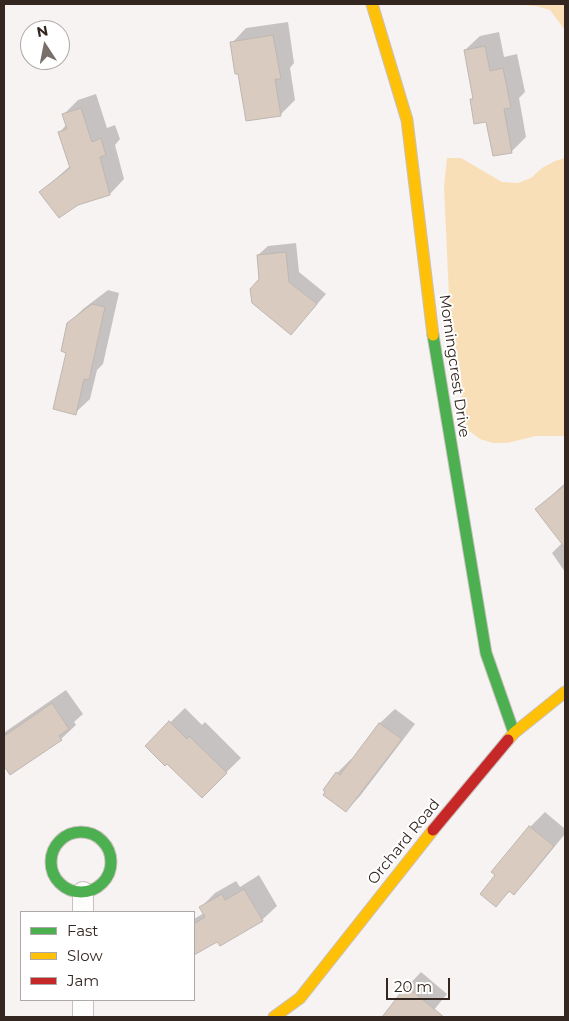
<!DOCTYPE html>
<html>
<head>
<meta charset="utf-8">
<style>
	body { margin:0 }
	#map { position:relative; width:569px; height:1021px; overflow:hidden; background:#f7f3f2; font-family:Montserrat,sans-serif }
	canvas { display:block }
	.frame { position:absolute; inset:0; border:5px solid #342621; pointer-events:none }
	.legend { position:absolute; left:20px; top:911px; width:175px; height:90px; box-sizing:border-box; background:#fff; border:1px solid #aea8a6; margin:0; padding:6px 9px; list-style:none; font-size:15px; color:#342621 }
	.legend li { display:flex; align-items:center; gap:10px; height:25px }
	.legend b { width:25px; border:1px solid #aea8a6 }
	.north { position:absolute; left:20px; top:20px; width:50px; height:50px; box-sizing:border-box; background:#fff; border:1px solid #aea8a6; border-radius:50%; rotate:349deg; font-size:14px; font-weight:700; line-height:20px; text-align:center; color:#342621 }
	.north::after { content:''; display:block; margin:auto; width:18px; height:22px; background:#786e6a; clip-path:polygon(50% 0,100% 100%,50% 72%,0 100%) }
	.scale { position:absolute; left:386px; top:978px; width:64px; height:22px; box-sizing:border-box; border:2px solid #342621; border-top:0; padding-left:6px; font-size:15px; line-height:18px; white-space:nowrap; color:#342621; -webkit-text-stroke:4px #fff; paint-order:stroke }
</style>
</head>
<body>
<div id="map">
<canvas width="569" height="1021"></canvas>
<div class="frame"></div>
<ul class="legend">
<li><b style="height:6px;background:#4caf50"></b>Fast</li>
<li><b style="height:6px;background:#ffc107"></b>Slow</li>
<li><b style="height:6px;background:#c62828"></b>Jam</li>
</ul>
<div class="north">N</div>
<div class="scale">20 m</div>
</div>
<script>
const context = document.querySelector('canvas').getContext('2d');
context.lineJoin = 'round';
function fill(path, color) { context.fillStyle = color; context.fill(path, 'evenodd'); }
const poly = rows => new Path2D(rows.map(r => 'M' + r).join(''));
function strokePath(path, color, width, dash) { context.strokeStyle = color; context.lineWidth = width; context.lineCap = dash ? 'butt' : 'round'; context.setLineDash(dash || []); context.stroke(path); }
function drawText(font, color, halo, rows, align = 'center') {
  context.font = font + ' Montserrat,sans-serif'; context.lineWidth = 4; context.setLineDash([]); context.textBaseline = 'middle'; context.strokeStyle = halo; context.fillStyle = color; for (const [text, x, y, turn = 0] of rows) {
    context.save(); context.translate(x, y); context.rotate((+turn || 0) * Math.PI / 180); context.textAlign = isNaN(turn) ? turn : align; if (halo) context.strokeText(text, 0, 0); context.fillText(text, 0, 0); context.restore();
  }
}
fill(poly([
	[505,4,565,4,565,30,550,10,536,6],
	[447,158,461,158,502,182,518,183,531,178,542,168,555,161,565,158,565,436,536,436,507,443,493,443,480,439,469,431,462,417,461,375,450,319,444,186]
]), '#f9dfb7');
fill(poly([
	[288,22,294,63,290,68,295,100,280,115,232,43,246,28],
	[499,32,504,57,517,54,525,92,519,98,526,137,512,151,494,155,487,120,471,100,474,97,465,50,480,36],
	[96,94,107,128,115,125,120,139,115,145,124,179,110,194,41,192,70,166,60,132,67,124,64,114,78,100],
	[296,243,299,272,326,294,291,334,261,280,258,255,268,246],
	[108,290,119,293,103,364,97,370,90,399,75,413,67,352,68,324,83,309],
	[565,483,565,572,552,553,563,542,537,509],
	[66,690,83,714,74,722,76,725,61,739,4,766,4,730,5,732],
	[185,708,202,725,205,722,241,758,202,796,167,762,146,746],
	[395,709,415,724,360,796,346,811,327,791,337,773,351,759,353,760,380,723],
	[545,812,565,829,565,834,528,879,514,893,510,891,496,905,497,875,493,871,530,827],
	[259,875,277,906,262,920,217,940,194,953,194,919,204,913,201,907,215,893,236,881,240,887],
	[421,972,447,994,428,1017,382,1017,407,987]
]), '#0003');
const building = poly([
	[273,35,281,79,275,79,281,116,246,121,238,74,235,74,230,42,273,35],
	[485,46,490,71,503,68,511,108,504,109,512,153,493,156,486,122,474,124,470,99,473,99,464,50,485,46],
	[81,108,92,142,101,138,106,155,100,157,110,195,78,205,59,218,39,192,70,168,58,132,67,129,62,114,81,108],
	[286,252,289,282,317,304,291,335,252,303,250,289,259,279,257,255,286,252],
	[92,304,105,307,89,380,84,379,76,415,53,409,66,353,61,351,67,323,92,304],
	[565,485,565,548,535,509,565,485],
	[52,703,69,729,59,736,62,740,10,775,4,766,4,736,52,703],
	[169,721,187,739,189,736,227,773,202,798,167,764,165,766,145,746,169,721],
	[379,723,402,739,346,812,323,795,325,792,323,790,336,772,340,775,379,723],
	[529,826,554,846,514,895,509,891,496,907,480,894,495,875,491,872,529,826],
	[244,889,263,921,220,946,217,942,194,955,194,924,205,917,199,907,222,894,225,900,244,889],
	[406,986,444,1017,382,1017,406,986]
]);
fill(building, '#dacbc0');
strokePath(building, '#bdb6b1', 1);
const street = poly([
	[83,912,83,892],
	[83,1017,83,1000]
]);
const fast = poly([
	[433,335,486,653,514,733],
	'51 862a30 30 0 1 1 60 0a30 30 0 1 1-60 0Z'
]);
const slow = poly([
	[372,4,407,120,433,335],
	[508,740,514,733,565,692],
	[274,1017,300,998,433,830]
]);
const jam = poly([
	[433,830,508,740]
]);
strokePath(street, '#c9c1be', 22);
strokePath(fast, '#c9c1be', 13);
strokePath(slow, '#c9c1be', 13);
strokePath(jam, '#c9c1be', 13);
strokePath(street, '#fefdfd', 20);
strokePath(fast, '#4caf50', 11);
strokePath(slow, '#ffc107', 11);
strokePath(jam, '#c62828', 11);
drawText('15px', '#342621', '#fff', [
	["Morningcrest Drive",454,366,82],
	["Orchard Road",404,842,-51]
]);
</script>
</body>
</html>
